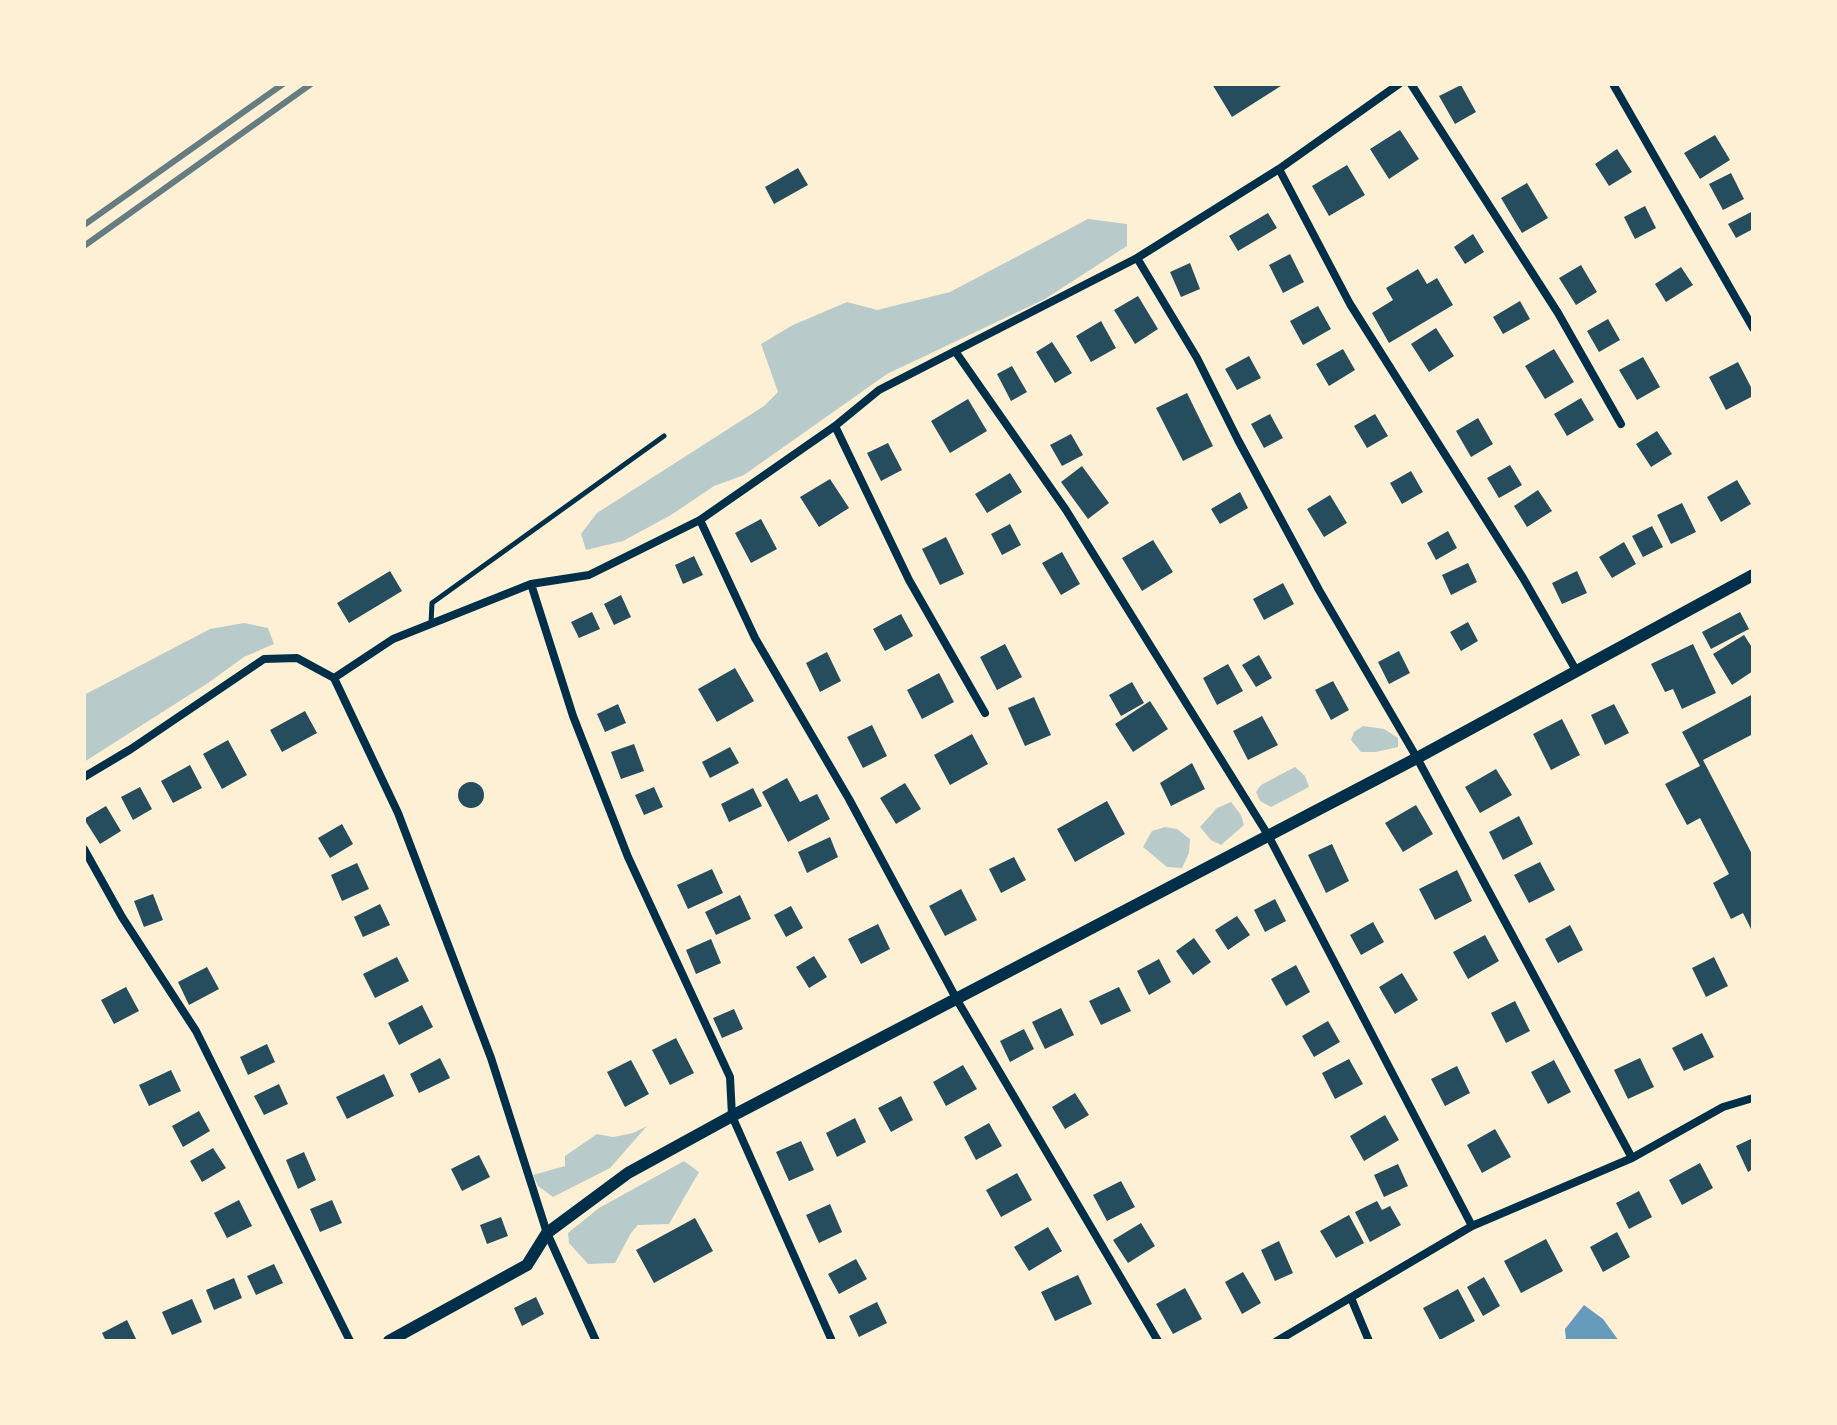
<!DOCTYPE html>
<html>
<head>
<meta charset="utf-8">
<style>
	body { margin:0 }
	#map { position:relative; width:1837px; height:1425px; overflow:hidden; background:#fdf0d5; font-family:Georgia,serif }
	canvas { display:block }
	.frame { position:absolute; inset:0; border:86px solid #fdf0d5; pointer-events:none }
</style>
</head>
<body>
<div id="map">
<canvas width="1837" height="1425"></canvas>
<div class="frame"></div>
</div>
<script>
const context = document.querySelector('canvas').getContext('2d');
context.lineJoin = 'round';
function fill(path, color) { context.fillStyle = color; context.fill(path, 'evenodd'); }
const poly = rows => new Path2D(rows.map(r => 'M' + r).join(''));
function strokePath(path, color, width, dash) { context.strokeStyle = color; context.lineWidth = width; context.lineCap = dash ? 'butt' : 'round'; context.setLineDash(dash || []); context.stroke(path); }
fill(poly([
	[1088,219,1127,224,1127,246,1045,299,887,374,744,475,714,486,671,515,623,541,586,550,581,534,597,513,764,406,778,392,761,344,793,325,847,302,877,310,950,292],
	[244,623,268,628,274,644,244,657,208,683,84,762,84,695,210,629],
	[1363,726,1384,729,1398,738,1398,747,1376,752,1361,752,1351,740,1354,732],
	[1295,767,1305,776,1309,787,1271,807,1260,801,1256,792,1261,785],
	[1231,802,1241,815,1244,825,1221,845,1211,840,1200,827,1217,808],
	[1165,827,1177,829,1190,839,1189,853,1182,868,1167,867,1143,847,1152,831],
	[647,1126,610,1168,553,1197,538,1186,533,1175,565,1166,565,1156,597,1134,613,1137,633,1133],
	[684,1161,699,1172,669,1224,638,1225,631,1233,615,1263,588,1264,569,1243,568,1233,599,1208]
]), '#b9caca');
fill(poly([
	[1584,1305,1603,1319,1619,1341,1566,1341,1565,1329]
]), '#669bbc');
fill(poly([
	[1212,84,1284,84,1232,117],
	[1461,85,1476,112,1455,124,1439,96],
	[1400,130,1419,159,1389,179,1370,149],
	[1715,135,1730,160,1700,179,1684,153],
	[1617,149,1632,172,1609,186,1595,164],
	[1347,165,1365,195,1329,216,1312,186],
	[798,168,808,185,774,204,765,187],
	[1731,173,1744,199,1723,210,1709,184],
	[1527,183,1548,218,1522,233,1501,198],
	[1645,206,1656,228,1635,239,1624,217],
	[1753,211,1753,229,1736,238,1728,224],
	[1268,213,1277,228,1238,251,1229,236],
	[1473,234,1484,252,1465,264,1454,247],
	[1290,254,1304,282,1283,293,1269,265],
	[1190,263,1200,289,1181,297,1170,272],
	[1581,265,1597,292,1576,305,1559,278],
	[1681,267,1693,285,1666,302,1655,284],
	[1418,269,1427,284,1437,278,1453,305,1389,343,1372,313,1393,300,1386,288],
	[1138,296,1158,329,1135,344,1114,310],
	[1520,301,1530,319,1503,334,1493,317],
	[1318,306,1331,329,1303,345,1290,321],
	[1608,319,1620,340,1599,352,1587,331],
	[1101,321,1116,348,1091,362,1076,336],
	[1436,328,1454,356,1429,372,1411,344],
	[1052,342,1072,373,1055,383,1036,352],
	[1343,349,1355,370,1329,386,1316,364],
	[1554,349,1574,382,1545,399,1525,366],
	[1249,356,1261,378,1237,390,1225,369],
	[1643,357,1660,387,1637,400,1619,370],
	[1738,362,1753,391,1753,396,1726,410,1709,377],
	[1012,366,1027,392,1011,401,997,374],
	[1187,393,1213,446,1183,461,1156,408],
	[1581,398,1594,420,1567,436,1554,414],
	[968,399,987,431,950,453,931,421],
	[1270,414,1283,438,1264,448,1251,424],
	[1375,414,1388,436,1367,448,1354,426],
	[1478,418,1493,444,1471,457,1456,431],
	[1657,431,1672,454,1651,467,1636,444],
	[1071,434,1083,455,1062,466,1050,445],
	[888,443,902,470,881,481,867,453],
	[1510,465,1522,485,1499,498,1487,478],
	[1082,466,1109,503,1088,519,1061,482],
	[1411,471,1423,492,1402,504,1390,483],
	[1010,473,1022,492,987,513,975,494],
	[830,479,849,508,819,527,800,497],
	[1737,480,1751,504,1721,522,1707,497],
	[1538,490,1552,511,1527,527,1514,506],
	[1240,492,1248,508,1220,524,1211,509],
	[1330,495,1347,523,1324,537,1307,509],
	[1682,503,1696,532,1671,544,1657,515],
	[761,519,777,549,751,563,735,533],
	[1010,524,1021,545,1002,555,991,534],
	[1652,526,1663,547,1643,557,1632,536],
	[1448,531,1457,548,1436,560,1427,543],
	[946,537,964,574,940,585,922,549],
	[1153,540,1173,572,1142,591,1122,558],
	[1624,542,1636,564,1612,578,1599,557],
	[1062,552,1080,584,1061,595,1042,563],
	[694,556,703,575,683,584,675,565],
	[1468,563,1477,582,1451,595,1442,575],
	[390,571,402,591,349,623,337,603],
	[1577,571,1587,593,1562,604,1552,583],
	[1283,583,1294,604,1264,620,1253,599],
	[621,595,631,617,614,625,604,604],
	[592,612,600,629,579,638,571,622],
	[1740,612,1749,629,1711,649,1702,632],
	[901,614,913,636,885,651,873,629],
	[1468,622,1478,641,1461,651,1450,632],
	[1744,635,1753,649,1753,671,1732,685,1713,654],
	[1005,644,1022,677,997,690,980,657],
	[1693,644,1716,693,1682,709,1673,689,1665,692,1651,664],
	[1399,651,1410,673,1389,684,1378,662],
	[827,652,841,681,820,692,806,663],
	[1259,655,1272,678,1256,687,1242,665],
	[1228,664,1243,691,1217,705,1203,678],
	[735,668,754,701,717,722,698,689],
	[939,673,954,702,922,719,907,690],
	[1333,681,1349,710,1331,720,1315,690],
	[1132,682,1144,703,1121,716,1109,695],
	[1753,694,1753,734,1703,760,1753,856,1753,933,1743,913,1731,919,1713,883,1729,874,1700,818,1687,825,1665,784,1700,766,1682,732],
	[1034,697,1051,735,1025,746,1008,708],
	[1150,701,1168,729,1133,752,1115,724],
	[618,704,626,723,605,732,597,714],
	[1614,704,1629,733,1605,745,1591,715],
	[305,711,317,733,282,752,270,730],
	[1262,716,1278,745,1248,760,1233,731],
	[1562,719,1580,755,1551,770,1533,734],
	[872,725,887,756,863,768,847,737],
	[972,734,988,764,950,785,934,755],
	[228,740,247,775,222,789,203,754],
	[634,744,644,771,621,779,611,752],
	[730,747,739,763,710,778,702,762],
	[1192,763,1205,789,1171,806,1160,783],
	[190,765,202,788,173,803,161,781],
	[1496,769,1512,795,1480,813,1465,787],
	[787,778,800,802,817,794,830,819,788,842,762,792],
	'458 795a13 13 0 1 1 26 0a13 13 0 1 1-26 0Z',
	[905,783,921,809,896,824,880,798],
	[140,787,152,809,133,820,121,797],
	[654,787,663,807,644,815,635,795],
	[753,788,762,806,729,822,721,804],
	[1107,801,1125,834,1075,862,1057,829],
	[1416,805,1433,834,1403,852,1385,823],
	[106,806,121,831,100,844,84,819],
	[1519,816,1533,844,1503,860,1489,832],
	[342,824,353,844,330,858,318,838],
	[830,837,838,857,807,873,798,852],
	[1332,844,1349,881,1326,893,1308,855],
	[1014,857,1026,880,1001,893,989,869],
	[1540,862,1555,890,1529,903,1514,875],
	[357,863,369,889,342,901,331,875],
	[712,869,723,893,688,909,677,885],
	[1457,870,1472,901,1435,920,1419,889],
	[961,889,977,920,945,936,929,906],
	[153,894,163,920,144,927,134,901],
	[740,895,751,919,716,935,705,912],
	[1275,899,1286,921,1265,932,1254,910],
	[380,904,390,925,363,937,354,917],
	[791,906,803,928,786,937,774,915],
	[1237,916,1250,935,1228,950,1215,930],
	[1373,922,1384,942,1361,955,1350,935],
	[878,924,890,949,861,964,848,939],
	[1570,925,1583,950,1558,963,1545,939],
	[1485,935,1499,961,1468,979,1453,952],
	[1194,938,1211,962,1193,975,1176,951],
	[711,939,721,963,696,974,686,950],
	[814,956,827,977,809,988,796,967],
	[397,957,409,981,375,998,363,974],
	[1714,957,1728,986,1706,997,1692,968],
	[1159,959,1171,982,1149,995,1137,971],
	[1296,965,1310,992,1286,1006,1271,979],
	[207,967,219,989,189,1005,178,982],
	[1402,973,1418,1000,1395,1014,1379,987],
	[126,987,139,1011,114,1024,101,1000],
	[1119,987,1131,1011,1101,1025,1089,1001],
	[1515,1001,1530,1031,1506,1043,1491,1013],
	[422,1005,433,1027,399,1045,388,1023],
	[1061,1008,1074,1035,1045,1049,1032,1022],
	[734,1009,743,1029,722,1038,713,1018],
	[1328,1021,1340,1042,1314,1057,1302,1036],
	[1024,1029,1034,1049,1010,1062,1000,1041],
	[1702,1033,1714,1057,1684,1071,1672,1048],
	[676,1038,694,1073,670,1085,652,1050],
	[267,1044,275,1062,248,1075,240,1057],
	[440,1058,450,1078,419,1093,410,1074],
	[1640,1058,1654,1087,1628,1099,1614,1070],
	[1349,1059,1363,1084,1335,1099,1322,1073],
	[631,1060,649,1094,625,1107,607,1072],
	[1554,1060,1571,1092,1548,1104,1531,1072],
	[963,1065,977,1089,946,1106,933,1082],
	[1457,1066,1470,1093,1445,1106,1431,1079],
	[171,1070,181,1091,149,1106,139,1085],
	[384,1074,394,1096,347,1119,336,1097],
	[279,1084,288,1104,264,1115,254,1096],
	[1075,1093,1089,1115,1065,1129,1052,1107],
	[901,1096,913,1120,891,1132,878,1108],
	[199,1111,210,1131,183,1147,172,1126],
	[1385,1115,1399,1140,1364,1161,1350,1136],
	[855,1118,866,1142,837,1157,826,1133],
	[989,1123,1002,1146,976,1160,964,1137],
	[1495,1129,1511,1157,1482,1173,1467,1145],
	[1753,1138,1753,1169,1748,1172,1736,1146],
	[801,1141,814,1170,789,1181,776,1152],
	[213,1148,226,1168,202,1182,190,1161],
	[304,1152,316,1180,298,1189,286,1160],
	[479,1155,490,1177,462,1191,451,1169],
	[1700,1163,1713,1188,1682,1205,1669,1180],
	[1398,1164,1408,1186,1384,1197,1374,1175],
	[1017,1173,1032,1200,1001,1217,986,1190],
	[1121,1181,1135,1207,1107,1221,1093,1195],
	[1639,1191,1652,1217,1629,1229,1616,1203],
	[239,1200,252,1226,227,1238,214,1213],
	[332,1200,342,1223,320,1232,310,1209],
	[1377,1201,1382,1210,1390,1206,1401,1225,1370,1242,1355,1212],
	[830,1204,842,1232,819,1243,806,1215],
	[1349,1215,1364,1243,1336,1258,1320,1231],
	[501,1217,508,1236,487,1244,480,1225],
	[695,1218,713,1251,654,1283,636,1250],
	[1141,1223,1155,1246,1128,1263,1113,1240],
	[1048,1227,1062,1251,1029,1271,1014,1247],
	[1617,1232,1630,1257,1603,1272,1590,1247],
	[1546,1239,1563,1271,1521,1293,1504,1261],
	[1279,1241,1293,1273,1275,1281,1261,1250],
	[856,1259,867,1279,839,1294,828,1274],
	[274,1264,283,1283,256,1295,247,1276],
	[1243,1272,1261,1303,1242,1314,1225,1282],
	[1078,1275,1092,1304,1055,1321,1041,1292],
	[1484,1277,1500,1306,1483,1316,1467,1287],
	[234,1278,242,1298,214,1310,206,1290],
	[1185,1288,1202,1319,1173,1334,1156,1304],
	[1458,1289,1475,1321,1440,1340,1423,1308],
	[536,1297,544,1314,522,1326,514,1308],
	[192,1299,202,1322,172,1335,162,1312],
	[877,1302,887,1323,859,1337,849,1316],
	[127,1320,137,1341,106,1341,102,1333]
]), '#264d5e');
strokePath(poly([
	[431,623,432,603,664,436]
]), '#003049', 5);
strokePath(poly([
	[1411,84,1558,313,1621,424],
	[1613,84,1753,328],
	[1279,169,1350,304,1523,578,1577,672],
	[1137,258,1197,358,1238,440,1319,590,1417,758,1632,1158],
	[955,351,1066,510,1268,835,1472,1226],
	[835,426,909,580,985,713],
	[700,520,755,638,849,799,957,1000,1158,1341],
	[531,584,573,716,628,857,730,1077,732,1116,832,1341],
	[334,678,398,813,491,1058,547,1233,596,1341],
	[84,777,131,749,264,659,297,658,334,678,393,639,531,584,589,575,700,520,835,426,879,390,1137,258,1279,169,1399,84],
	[84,849,122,917,196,1031,350,1341],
	[1351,1298,1369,1341],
	[1277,1341,1472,1226,1632,1158,1723,1107,1753,1098]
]), '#003049', 8);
strokePath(poly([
	[389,1341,527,1265,547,1233,628,1173,732,1116,1417,758,1753,575]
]), '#003049', 12);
strokePath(poly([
	[84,225,283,84],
	[84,246,311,84]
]), '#657d81', 6);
</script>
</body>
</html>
